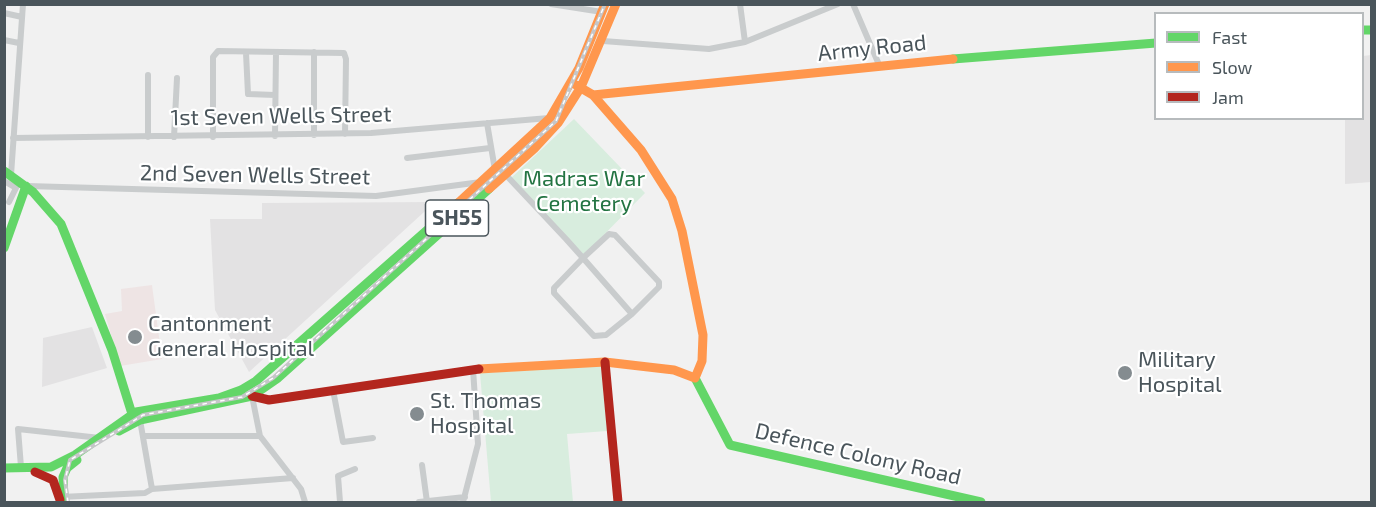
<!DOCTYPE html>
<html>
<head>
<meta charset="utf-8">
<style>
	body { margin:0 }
	#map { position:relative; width:1376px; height:507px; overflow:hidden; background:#f1f1f1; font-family:"Exo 2",sans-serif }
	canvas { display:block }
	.frame { position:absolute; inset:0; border:6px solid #4a555b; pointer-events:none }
	.legend { position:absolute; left:1154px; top:12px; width:210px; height:108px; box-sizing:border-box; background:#fff; border:2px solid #b7bbbd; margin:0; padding:8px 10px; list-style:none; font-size:18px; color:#4a555b }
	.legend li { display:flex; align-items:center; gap:12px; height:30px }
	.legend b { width:30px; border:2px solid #b7bbbd }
</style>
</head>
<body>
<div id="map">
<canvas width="1376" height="507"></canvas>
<div class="frame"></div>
<ul class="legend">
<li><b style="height:8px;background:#63d668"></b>Fast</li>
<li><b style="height:8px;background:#ff974d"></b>Slow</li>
<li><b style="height:8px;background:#b3261e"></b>Jam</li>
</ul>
</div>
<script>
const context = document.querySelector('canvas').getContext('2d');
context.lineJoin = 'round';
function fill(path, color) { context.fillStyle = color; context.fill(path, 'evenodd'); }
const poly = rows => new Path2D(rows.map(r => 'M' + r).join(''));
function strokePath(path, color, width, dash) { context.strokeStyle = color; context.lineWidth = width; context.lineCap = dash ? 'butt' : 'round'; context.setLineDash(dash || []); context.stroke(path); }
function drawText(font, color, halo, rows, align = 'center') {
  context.font = font + ' "Exo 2",sans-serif'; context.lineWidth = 4.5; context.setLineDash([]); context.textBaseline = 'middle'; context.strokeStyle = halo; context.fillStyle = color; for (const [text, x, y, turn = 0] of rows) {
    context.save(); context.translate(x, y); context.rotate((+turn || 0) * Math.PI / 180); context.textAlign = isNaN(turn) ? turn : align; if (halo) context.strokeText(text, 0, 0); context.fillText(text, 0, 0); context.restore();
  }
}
fill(poly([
	[1371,55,1371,182,1345,184,1345,119,1362,118,1363,56],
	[435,202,249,372,215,310,210,219,262,219,262,203],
	[92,327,107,368,42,387,43,338]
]), '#e3e2e3');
fill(poly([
	[152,285,162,359,120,366,105,314,122,311,121,289]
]), '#eee4e4');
fill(poly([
	[574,119,645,193,583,256,511,178],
	[601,366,607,431,567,434,573,502,491,502,480,373]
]), '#d8edde');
strokePath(poly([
	[551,4,602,12],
	[740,4,745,42],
	[853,4,880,67],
	[4,13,22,17],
	[4,40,19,43],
	[603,41,709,49,745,42,838,4],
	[246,53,248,94,275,95],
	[487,123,495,170],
	[314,135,314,52],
	[275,136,276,52],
	[148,137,148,75],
	[174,137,177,78],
	[213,137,213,57,218,51,344,53,346,59,345,134],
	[13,138,371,133,549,118],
	[407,158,490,148],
	[505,174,566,239,583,258,632,314,659,287,659,282,615,235,609,234,583,258,554,288,554,293,594,336,606,335,632,314],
	[11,175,23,4],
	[4,181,16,188,9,202],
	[27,186,376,196,481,182],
	[333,390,343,442,373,438],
	[252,396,260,436,301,489,305,502],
	[140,420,152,489],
	[144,436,260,436],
	[422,465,427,502],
	[21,467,18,429,100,438],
	[61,497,145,493,152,489,293,478],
	[340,502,338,476,355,469],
	[419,502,465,497],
	[463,502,478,444,473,369]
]), '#c9cccd', 6);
strokePath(poly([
	[1362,30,1372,30],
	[953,59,1156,43],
	[4,171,33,192,61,224,112,350,132,414],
	[4,248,26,186],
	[695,378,730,445,981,502],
	[119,431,140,420,252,396,278,378,489,189],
	[4,468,51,467,75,455,136,412,219,398,241,390,256,381,458,203],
	[64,502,63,477,67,468,77,460]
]), '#63d668', 9);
strokePath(poly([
	[576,85,593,95,641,150,672,199,682,231,703,335,702,361,695,378],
	[593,95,953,59],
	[489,189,534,149,558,123,581,87,616,4],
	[458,203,550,118,579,68,605,4],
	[479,369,605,362,674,370,695,378]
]), '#ff974d', 9);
strokePath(poly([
	[605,362,618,502],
	[252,396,269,400,479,369],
	[35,472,53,480,60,500]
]), '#b3261e', 9);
const rail = poly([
	[68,502,65,480,70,460,143,415,242,397,273,378,556,121,605,4]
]);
strokePath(rail, '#c5c6c8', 4);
strokePath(rail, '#fff', 1.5, [4.5]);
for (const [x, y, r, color] of [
	[135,337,8,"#848c90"],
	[1125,373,8,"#848c90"],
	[417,414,8,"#848c90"]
]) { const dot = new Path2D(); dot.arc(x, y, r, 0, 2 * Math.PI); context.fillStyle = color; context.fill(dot); strokePath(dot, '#fff', 2); }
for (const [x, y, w] of [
	[457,218,63]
]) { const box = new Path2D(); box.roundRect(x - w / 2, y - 18, w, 36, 4.5); context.fillStyle = '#fff'; context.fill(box); strokePath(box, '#4a555b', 1.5); }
drawText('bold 21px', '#4a555b', null, [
	["SH55",457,218]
]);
drawText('22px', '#4a555b', '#fff', [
	["Army Road",872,48,-6],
	["1st Seven Wells Street",281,116,-1],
	["2nd Seven Wells Street",255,175,1],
	["Defence Colony Road",858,454,13]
]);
drawText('22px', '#237442', '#fff', [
	["Madras War",584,179],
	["Cemetery",584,204]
]);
drawText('22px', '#4a555b', '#fff', [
	["Cantonment",148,324],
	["General Hospital",148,349],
	["Military",1138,360],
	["Hospital",1138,385],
	["St. Thomas",430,401],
	["Hospital",430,426]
], 'left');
</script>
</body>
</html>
